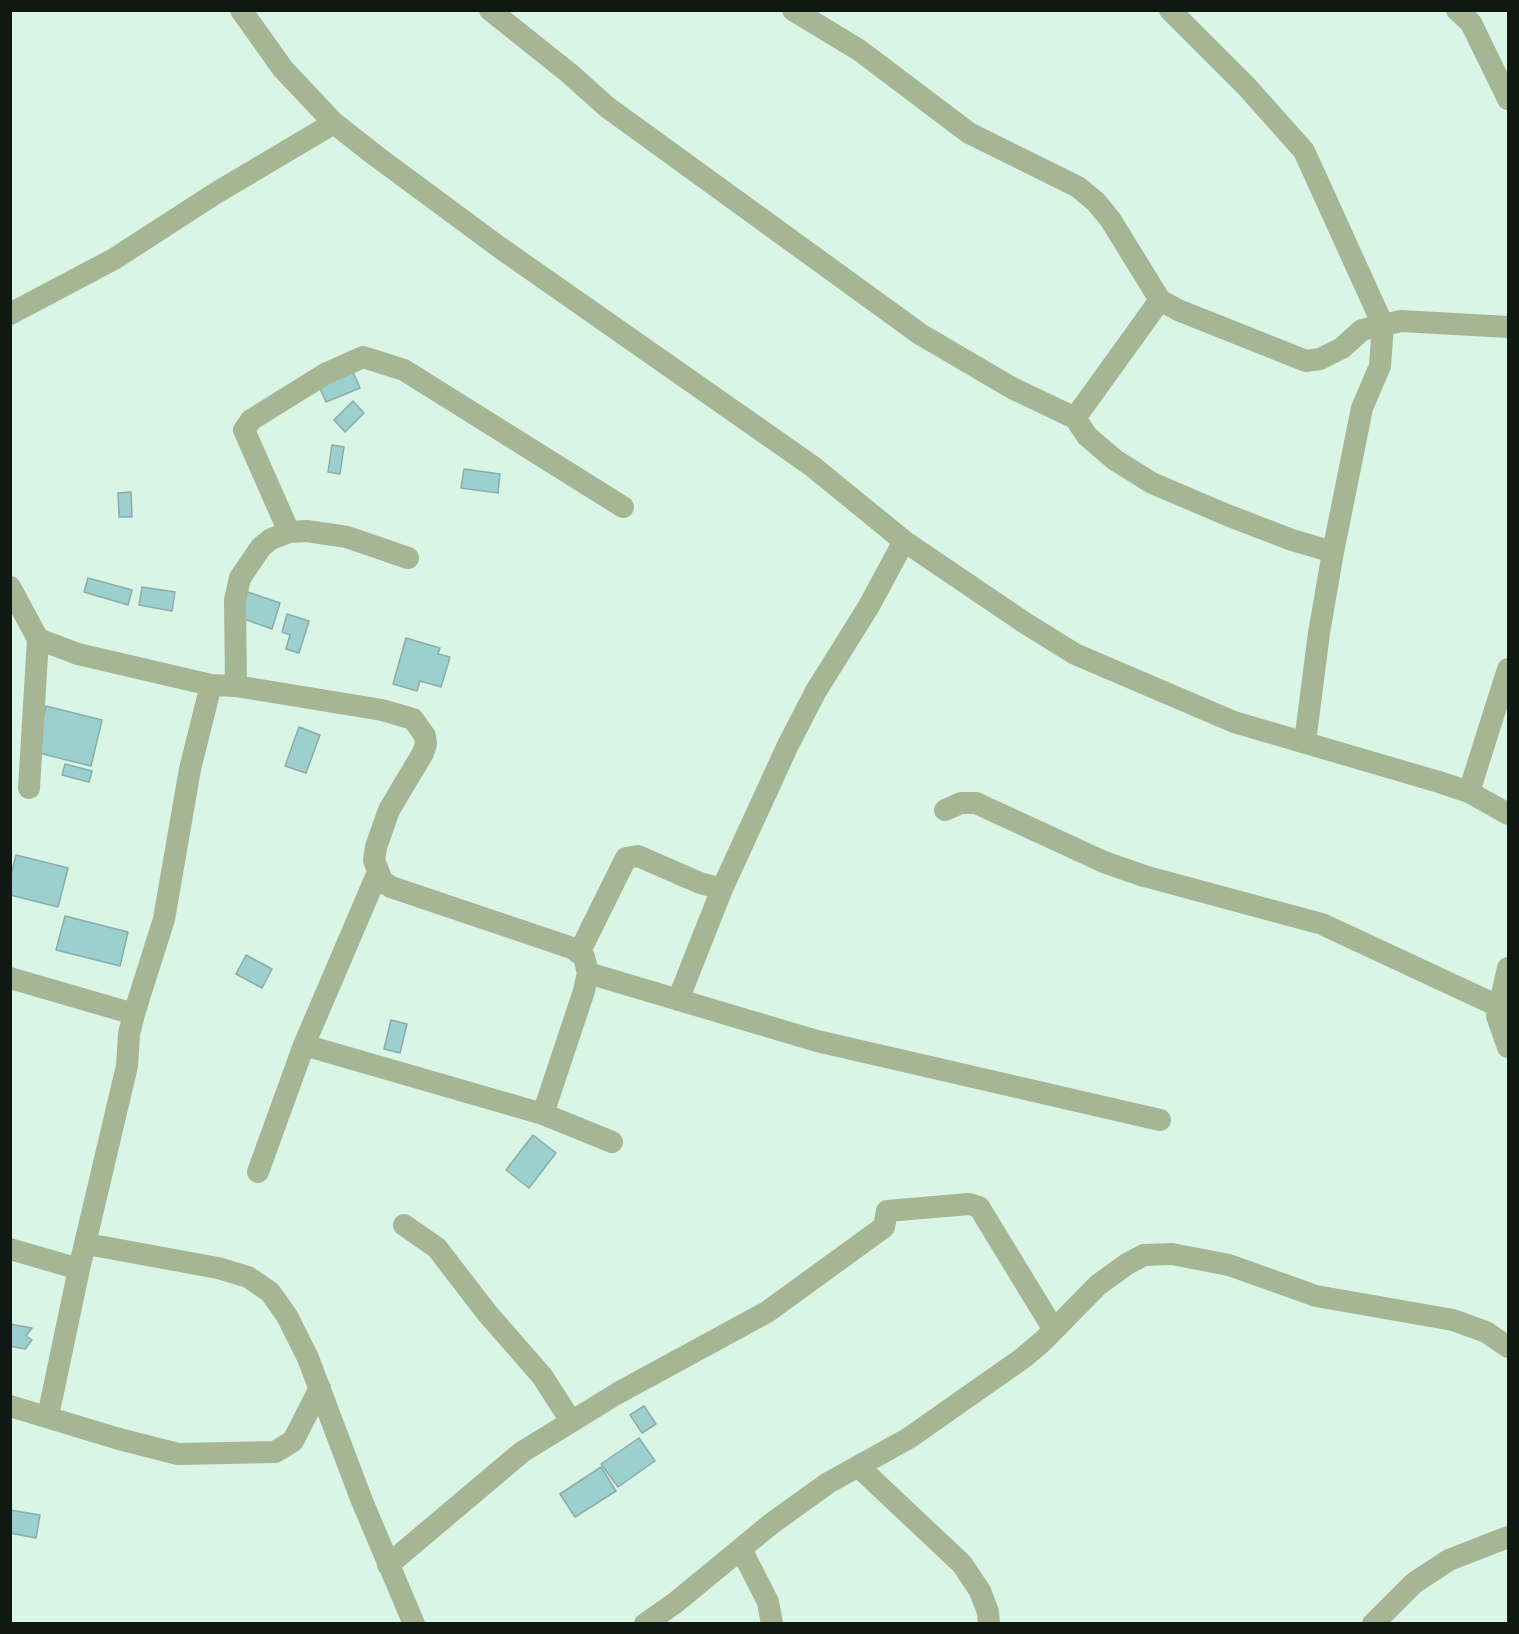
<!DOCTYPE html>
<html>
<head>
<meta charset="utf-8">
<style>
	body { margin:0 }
	#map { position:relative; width:1519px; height:1634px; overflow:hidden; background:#d9f5e5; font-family:"PT Sans Narrow",sans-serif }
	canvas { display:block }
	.frame { position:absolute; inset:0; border:12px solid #0f1813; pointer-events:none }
</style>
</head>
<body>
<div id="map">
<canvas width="1519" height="1634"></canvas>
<div class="frame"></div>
</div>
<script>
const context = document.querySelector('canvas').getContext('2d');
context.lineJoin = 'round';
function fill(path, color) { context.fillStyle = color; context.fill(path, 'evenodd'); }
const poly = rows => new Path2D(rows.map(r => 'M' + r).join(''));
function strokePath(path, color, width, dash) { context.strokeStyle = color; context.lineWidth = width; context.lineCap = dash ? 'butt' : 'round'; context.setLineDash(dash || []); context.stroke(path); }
const building = poly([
	[353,372,360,388,326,402,319,386,353,372],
	[353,401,364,413,345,432,334,420,353,401],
	[332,445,344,447,340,474,328,472,332,445],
	[464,469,500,474,498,493,461,488,464,469],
	[131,492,132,517,119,517,118,493,131,492],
	[88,578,132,590,128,605,84,592,88,578],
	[142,587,175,592,172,611,139,605,142,587],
	[242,590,280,603,272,629,233,615,242,590],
	[287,614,309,621,299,653,286,649,290,635,282,632,287,614],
	[406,638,440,648,438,654,450,657,441,687,420,681,417,691,393,684,406,638],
	[46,706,102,720,91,766,35,752,46,706],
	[299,727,320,735,306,773,285,766,299,727],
	[65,764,92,771,89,782,62,775,65,764],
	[16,855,68,868,58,907,10,895,10,879,16,855],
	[65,916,128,932,120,966,56,950,65,916],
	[246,955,272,969,262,988,236,974,246,955],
	[391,1020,407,1024,400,1053,384,1049,391,1020],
	[533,1135,556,1153,529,1188,506,1170,533,1135],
	[10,1324,32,1328,26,1336,32,1340,25,1349,10,1346,10,1324],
	[644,1406,656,1424,642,1433,630,1415,644,1406],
	[639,1438,655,1461,618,1487,601,1464,639,1438],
	[601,1467,616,1491,575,1517,560,1494,601,1467],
	[10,1510,40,1515,36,1538,10,1533,10,1510]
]);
fill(building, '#9cd0ce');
strokePath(building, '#8bacab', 1.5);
strokePath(poly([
	[241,10,283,69,334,123,376,156,499,247,812,466,904,541,1025,623,1075,654,1234,722,1439,782,1469,792,1508,814],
	[490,10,569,73,607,107,920,334,1012,388,1075,418,1160,300],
	[793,10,859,50,969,133,1078,187,1096,202,1110,219,1160,300,1178,310,1306,361,1320,359,1342,348,1362,330,1401,321,1508,327],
	[1170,10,1247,87,1304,151,1383,325,1380,366,1362,408,1333,552],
	[1457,10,1471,23,1508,99],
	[10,314,114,259,216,193,334,123],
	[1075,418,1087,436,1115,460,1152,483,1227,515,1292,540,1333,552,1319,633,1305,742],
	[289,532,244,430,251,420,325,374,363,357,404,370,623,507],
	[10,587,38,639,78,654,211,685,236,686,382,710,413,719,425,736,426,744,423,753,389,810,376,847,374,860,382,881,391,887,572,948,584,957,588,973,584,991,543,1114],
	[236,686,235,600,240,578,261,547,271,539,289,532,307,531,347,537,408,558],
	[29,788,38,639],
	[1469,792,1508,669],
	[945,810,961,803,976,803,1104,862,1144,876,1322,924,1498,1006],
	[579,953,626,858,638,856,700,883,722,889,788,745,816,691,869,606,904,541],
	[1508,968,1497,1016,1508,1047],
	[588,973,817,1041,1160,1120],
	[10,978,134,1014,129,1034,127,1066,79,1269,48,1416],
	[678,1000,722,889],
	[134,1014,164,919,190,769,211,685],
	[304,1045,543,1114,612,1142],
	[258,1172,304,1045,378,872],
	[404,1225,437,1248,487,1313,542,1376,571,1421],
	[87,1244,218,1268,248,1277,270,1292,287,1316,308,1358,362,1501,414,1624],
	[10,1249,79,1269],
	[10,1406,119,1439,178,1454,275,1452,293,1441,320,1388],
	[859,1467,962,1564,980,1591,988,1612,989,1624],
	[741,1549,768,1602,772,1624],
	[388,1565,522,1452,618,1393,767,1312,884,1227,887,1211,969,1204,979,1207,1054,1330],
	[645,1624,675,1603,771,1524,828,1483,909,1438,1023,1358,1043,1341,1098,1285,1127,1264,1144,1255,1172,1254,1229,1265,1316,1296,1453,1320,1486,1332,1508,1347],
	[1373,1624,1414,1583,1449,1560,1508,1537]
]), '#a6b694', 22);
</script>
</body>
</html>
